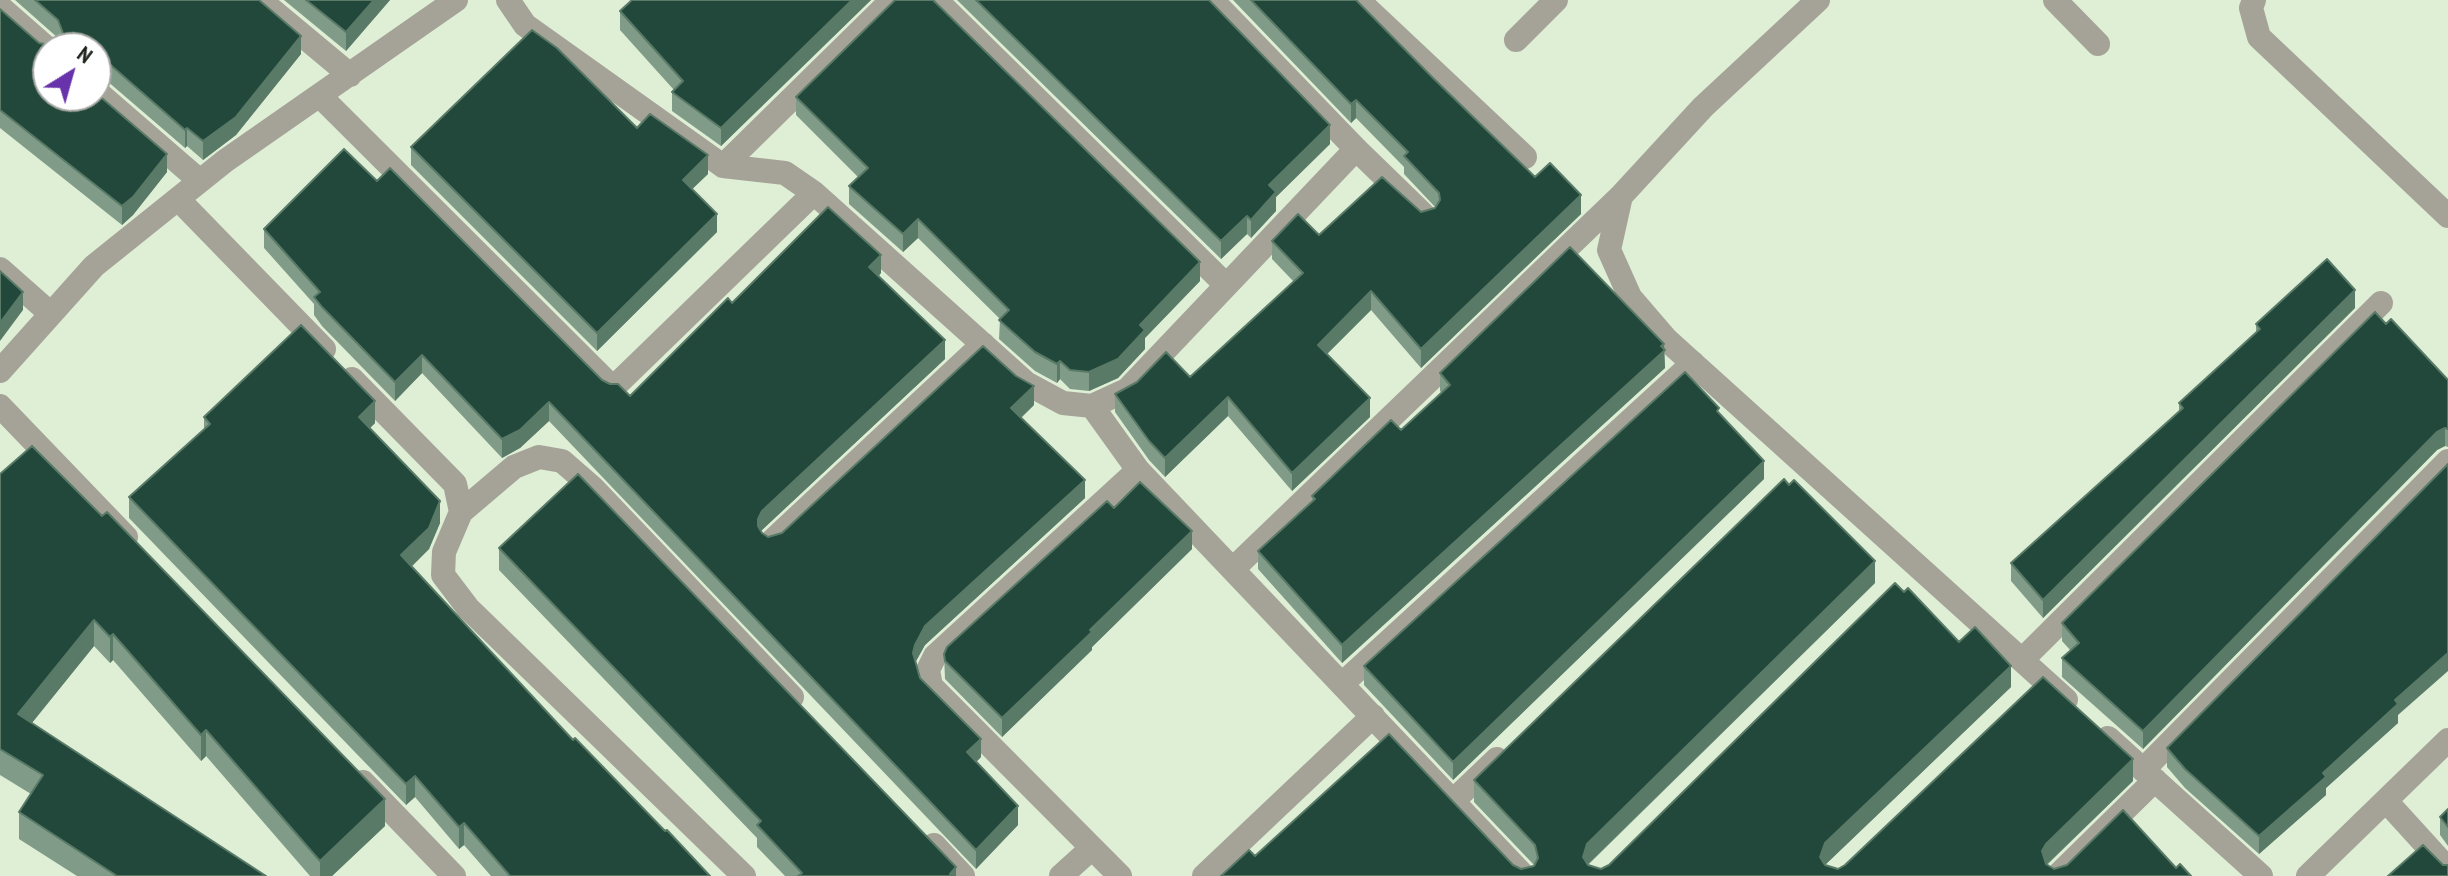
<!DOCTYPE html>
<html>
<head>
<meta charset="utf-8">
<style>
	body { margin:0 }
	#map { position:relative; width:2448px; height:876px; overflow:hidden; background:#deefd5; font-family:"PT Sans Narrow",sans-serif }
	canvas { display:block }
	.north { position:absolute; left:32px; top:32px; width:80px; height:80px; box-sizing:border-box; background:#fff; border:2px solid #a5a7a3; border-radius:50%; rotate:37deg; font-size:22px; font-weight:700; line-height:32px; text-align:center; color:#1d231a }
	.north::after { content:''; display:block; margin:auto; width:28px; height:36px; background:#6833aa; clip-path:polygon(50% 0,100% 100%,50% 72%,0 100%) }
</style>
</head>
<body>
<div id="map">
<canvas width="2448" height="876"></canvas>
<div class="north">N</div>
</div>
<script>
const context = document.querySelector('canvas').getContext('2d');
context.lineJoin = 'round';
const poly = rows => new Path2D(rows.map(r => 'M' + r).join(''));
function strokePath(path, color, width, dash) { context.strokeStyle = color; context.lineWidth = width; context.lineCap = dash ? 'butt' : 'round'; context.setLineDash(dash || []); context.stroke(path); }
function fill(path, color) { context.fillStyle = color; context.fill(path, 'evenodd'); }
strokePath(poly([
	[260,0,350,75],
	[508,0,525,25,723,166,785,173,814,193,1026,383,1063,403,1092,406,1127,390,1356,149],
	[936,0,1225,284],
	[1212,0,1356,149,1425,216],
	[1358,0,1525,157],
	[1818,0,1703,107,1621,196,1609,250,1630,297,1667,340,2066,700],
	[2055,0,2098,44],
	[2254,0,2251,8,2259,37,2448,216],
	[0,7,48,49],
	[1516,40,1556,0],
	[96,91,200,181],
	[320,96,613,388,814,193],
	[723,166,892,0],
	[178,199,324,349],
	[0,269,51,314],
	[0,371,94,266,225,161,456,0],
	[352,379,455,484,461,512,444,552,443,575,468,608,744,876],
	[0,406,126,537],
	[1092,406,1138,470,1524,876],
	[461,512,514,467,539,457,562,461,593,488,792,697],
	[772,541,983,344],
	[1234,568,1621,196],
	[2022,660,2381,303],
	[1342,684,1693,363],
	[2108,738,2261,876],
	[2143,770,2448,461],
	[363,782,454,876],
	[1453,801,1497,759],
	[2387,802,2448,869],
	[934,845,963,876],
	[1061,876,1092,848],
	[1120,876,931,686,928,670,935,656,1138,470],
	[1204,876,1373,716],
	[2057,876,2155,780],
	[2308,876,2448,740]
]), '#a5a397', 24);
fill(poly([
	[15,0,259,0,301,54,236,135,203,160,187,146,185,148,106,80,48,48,167,172,133,215,122,225,0,128,0,9,39,43,52,45,59,40,58,38],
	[284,0,390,0,346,51],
	[871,0,721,146,672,111,672,92,674,90,620,30,620,11],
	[957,0,1209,0,1330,144,1276,197,1276,211,1251,238,1247,234,1221,259],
	[1233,0,1356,0,1433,78,1535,177,1581,214,1421,368,1371,310,1327,354,1370,417,1292,491,1228,416,1165,477,1149,460,1115,412,1115,394,1190,377,1294,282,1272,259,1272,241,1319,235,1436,208,1404,174,1404,167,1356,118,1351,123],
	[796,97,1200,281,1145,338,1145,349,1118,378,1089,391,1070,389,1060,379,1057,383,1035,371,999,339,1000,319,918,238,903,252,849,204,849,186,858,177,796,115],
	[637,128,708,174,692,189,717,232,597,351,411,165,411,147],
	[377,181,602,380,630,396,732,303,881,273,879,276,945,359,762,530,762,533,768,537,782,533,1034,405,1021,418,1085,498,925,645,916,661,920,678,981,757,976,762,1018,825,976,869,549,421,520,448,502,458,422,373,395,401,322,326,314,315,314,304,264,248,264,229],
	[2355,308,2043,618,2011,581,2011,563,2179,412,2179,403,2256,333,2256,324],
	[2386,324,2448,380,2448,447,2445,446,2437,450,2143,749,2062,677,2062,658,2071,651,2062,641,2062,623],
	[1664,349,1665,368,1342,663,1258,569,1258,551,1312,502,1312,496,1401,430,1442,393,1440,391,1440,373],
	[1719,414,1764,479,1453,780,1364,685,1364,666],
	[204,417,375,423,370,428,440,523,429,549,411,567,573,740,710,876,491,876,464,845,459,849,415,797,406,805,129,518,129,497,204,429],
	[0,474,385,826,332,876,310,876,206,756,201,761,113,660,110,663,94,646,32,723,266,876,77,876,19,839,19,812,31,794,0,775],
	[1114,508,1192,549,1092,647,1092,650,1002,737,945,679,944,654],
	[499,548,956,876,785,876,757,847,757,838,499,570],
	[1875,583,1588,865,1601,869,1609,865,1904,592,1959,642,2011,687,1825,865,1838,869,2133,781,2047,865,2054,869,2176,868,2191,876,1221,876,1255,856,1513,865,1521,869,1534,865,1474,802,1474,780],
	[2398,715,2398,723,2326,788,2326,795,2259,854,2185,788,2167,767,2167,748],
	[2448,809,2448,846,2440,835,2440,817]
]), '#809c88');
fill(poly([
	[374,0,390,0,346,51,346,32],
	[852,0,871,0,721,146,721,128],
	[301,36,301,54,236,135,203,160,203,141],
	[98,58,98,76,96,77,96,59],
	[1356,100,1356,118,1351,123,1351,104],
	[1330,125,1330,144,1276,197,1276,211,1251,238,1251,220,1269,185],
	[187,128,187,146,185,148,185,130],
	[167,154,167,172,133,215,122,225,122,206],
	[708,155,708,174,683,198,683,180],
	[1581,195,1581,214,1421,368,1421,349],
	[717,214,717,232,597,351,597,333],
	[1247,216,1247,234,1221,259,1221,241],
	[918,219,918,238,903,252,903,234],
	[881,255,881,273,869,285,869,267],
	[1200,262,1200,281,1145,338,1145,349,1118,378,1089,391,1089,372,1140,325],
	[2355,290,2355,308,2043,618,2043,600],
	[1371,291,1371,310,1318,363,1318,345],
	[23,292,23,310,0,341,0,323],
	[945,340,945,359,762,530,758,537,758,519,762,511],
	[1664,344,1665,368,1342,663,1342,645],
	[422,355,422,373,395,401,395,382],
	[1060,361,1060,379,1057,383,1057,364],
	[1034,386,1034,405,1011,427,1011,408],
	[1228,397,1228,416,1165,477,1165,458],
	[1370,398,1370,417,1292,491,1292,473],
	[375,401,375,423,359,439,359,417],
	[549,402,549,421,520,448,502,458,502,439],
	[2445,428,2445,446,2437,450,2143,749,2143,731,2437,432],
	[1764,461,1764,479,1453,780,1453,762],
	[1085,480,1085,498,925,645,915,663,913,653,915,645,925,626],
	[440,501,440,523,429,549,401,577,401,555],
	[1192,531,1192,549,1092,647,1092,650,1002,737,1002,718],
	[1875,561,1875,583,1587,865,1583,857,1587,844],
	[94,620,94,646,18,740,18,714],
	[113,634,113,660,110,663,110,637],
	[2448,653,2448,671,2398,715,2398,723,2326,788,2326,795,2259,854,2259,836,2395,700],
	[2011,666,2011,687,1825,865,1820,857,1825,843],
	[206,730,206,756,201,761,201,735],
	[981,739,981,757,967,771,967,752],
	[2133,759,2133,781,2046,865,2042,851,2046,844],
	[415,776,415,797,406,805,406,784],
	[385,799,385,826,332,876,320,876,320,861],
	[1018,806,1018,825,976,869,976,850],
	[464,823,464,845,459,849,459,827],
	[956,867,956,876,950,876,950,874]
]), '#5a7a68');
const building = poly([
	[35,0,259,0,301,36,236,117,203,141,187,128,185,130,106,61,98,58,96,59,96,48,48,48,48,96,96,96,96,93,167,154,133,197,122,206,0,110,0,9,39,43,52,45,59,41,63,33,58,20,35,0],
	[306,0,374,0,346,32,306,0],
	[632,0,852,0,721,128,672,92,683,81,620,11,632,0],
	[895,0,933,0,1200,262,1140,325,1145,330,1118,359,1089,372,1070,370,1060,361,1057,364,1035,352,999,320,1009,310,918,219,903,234,849,186,868,168,796,97,895,0],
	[976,0,1209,0,1330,125,1269,185,1276,192,1251,220,1247,216,1221,241,976,0],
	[1251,0,1356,0,1433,78,1535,177,1550,163,1581,195,1421,349,1371,291,1318,345,1370,398,1292,473,1228,397,1165,458,1149,441,1115,394,1137,382,1166,352,1190,377,1303,273,1272,241,1298,214,1319,235,1382,177,1421,212,1435,208,1440,200,1439,193,1404,156,1408,152,1356,100,1351,104,1251,0],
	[532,30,557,48,637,128,650,114,708,155,683,180,717,214,597,333,411,147,532,30],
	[344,149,377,181,390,168,602,380,610,384,618,384,630,396,728,298,732,303,828,207,881,255,869,267,945,340,762,511,758,519,758,526,762,533,768,537,782,533,983,346,1016,376,1034,386,1011,408,1085,480,925,626,915,645,913,653,920,678,981,739,967,752,1018,806,976,850,549,402,520,430,502,439,422,355,395,382,322,307,314,297,320,292,264,229,344,149],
	[1570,247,1664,344,1661,346,1665,350,1342,645,1258,551,1315,499,1312,496,1391,420,1401,430,1450,385,1440,373,1570,247],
	[2327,259,2355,290,2043,600,2011,563,2183,408,2179,403,2260,329,2256,324,2327,259],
	[0,271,23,292,0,323,0,271],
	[2375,312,2386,324,2391,319,2448,380,2448,429,2445,428,2437,432,2143,731,2062,658,2079,643,2062,623,2375,312],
	[301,325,375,401,359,417,440,501,429,528,401,555,573,740,575,738,665,831,667,830,710,876,510,876,464,823,459,827,415,776,406,784,129,497,210,424,204,417,301,325],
	[1685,372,1719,408,1717,411,1764,461,1453,762,1364,666,1685,372],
	[32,446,102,516,107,512,385,799,320,861,206,730,201,735,113,634,110,637,94,620,18,714,266,876,117,876,19,812,43,775,0,749,0,474,32,446],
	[2448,464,2448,653,2395,700,2398,704,2323,773,2326,777,2259,836,2185,769,2167,748,2448,464],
	[578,474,956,867,950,874,951,876,798,876,802,873,757,825,761,821,499,548,578,474],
	[1784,479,1789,485,1794,480,1875,561,1587,844,1583,857,1588,865,1601,869,1609,865,1895,583,1904,592,1908,588,1959,642,1975,627,2011,666,1825,843,1820,857,1825,865,1838,869,1845,865,2043,677,2133,759,2046,844,2042,851,2046,864,2054,869,2067,865,2123,810,2176,868,2180,864,2191,876,1221,876,1249,850,1255,856,1389,734,1513,865,1521,869,1534,866,1538,858,1535,845,1474,780,1784,479],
	[1140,482,1192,531,1090,630,1092,632,1002,718,945,661,944,654,947,647,1107,501,1114,508,1140,482],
	[2448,809,2448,827,2440,817,2448,809],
	[2423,845,2443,865,2448,865,2448,876,2388,876,2423,845]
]);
fill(building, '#21483a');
strokePath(building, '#5a7a68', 2);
</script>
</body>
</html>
